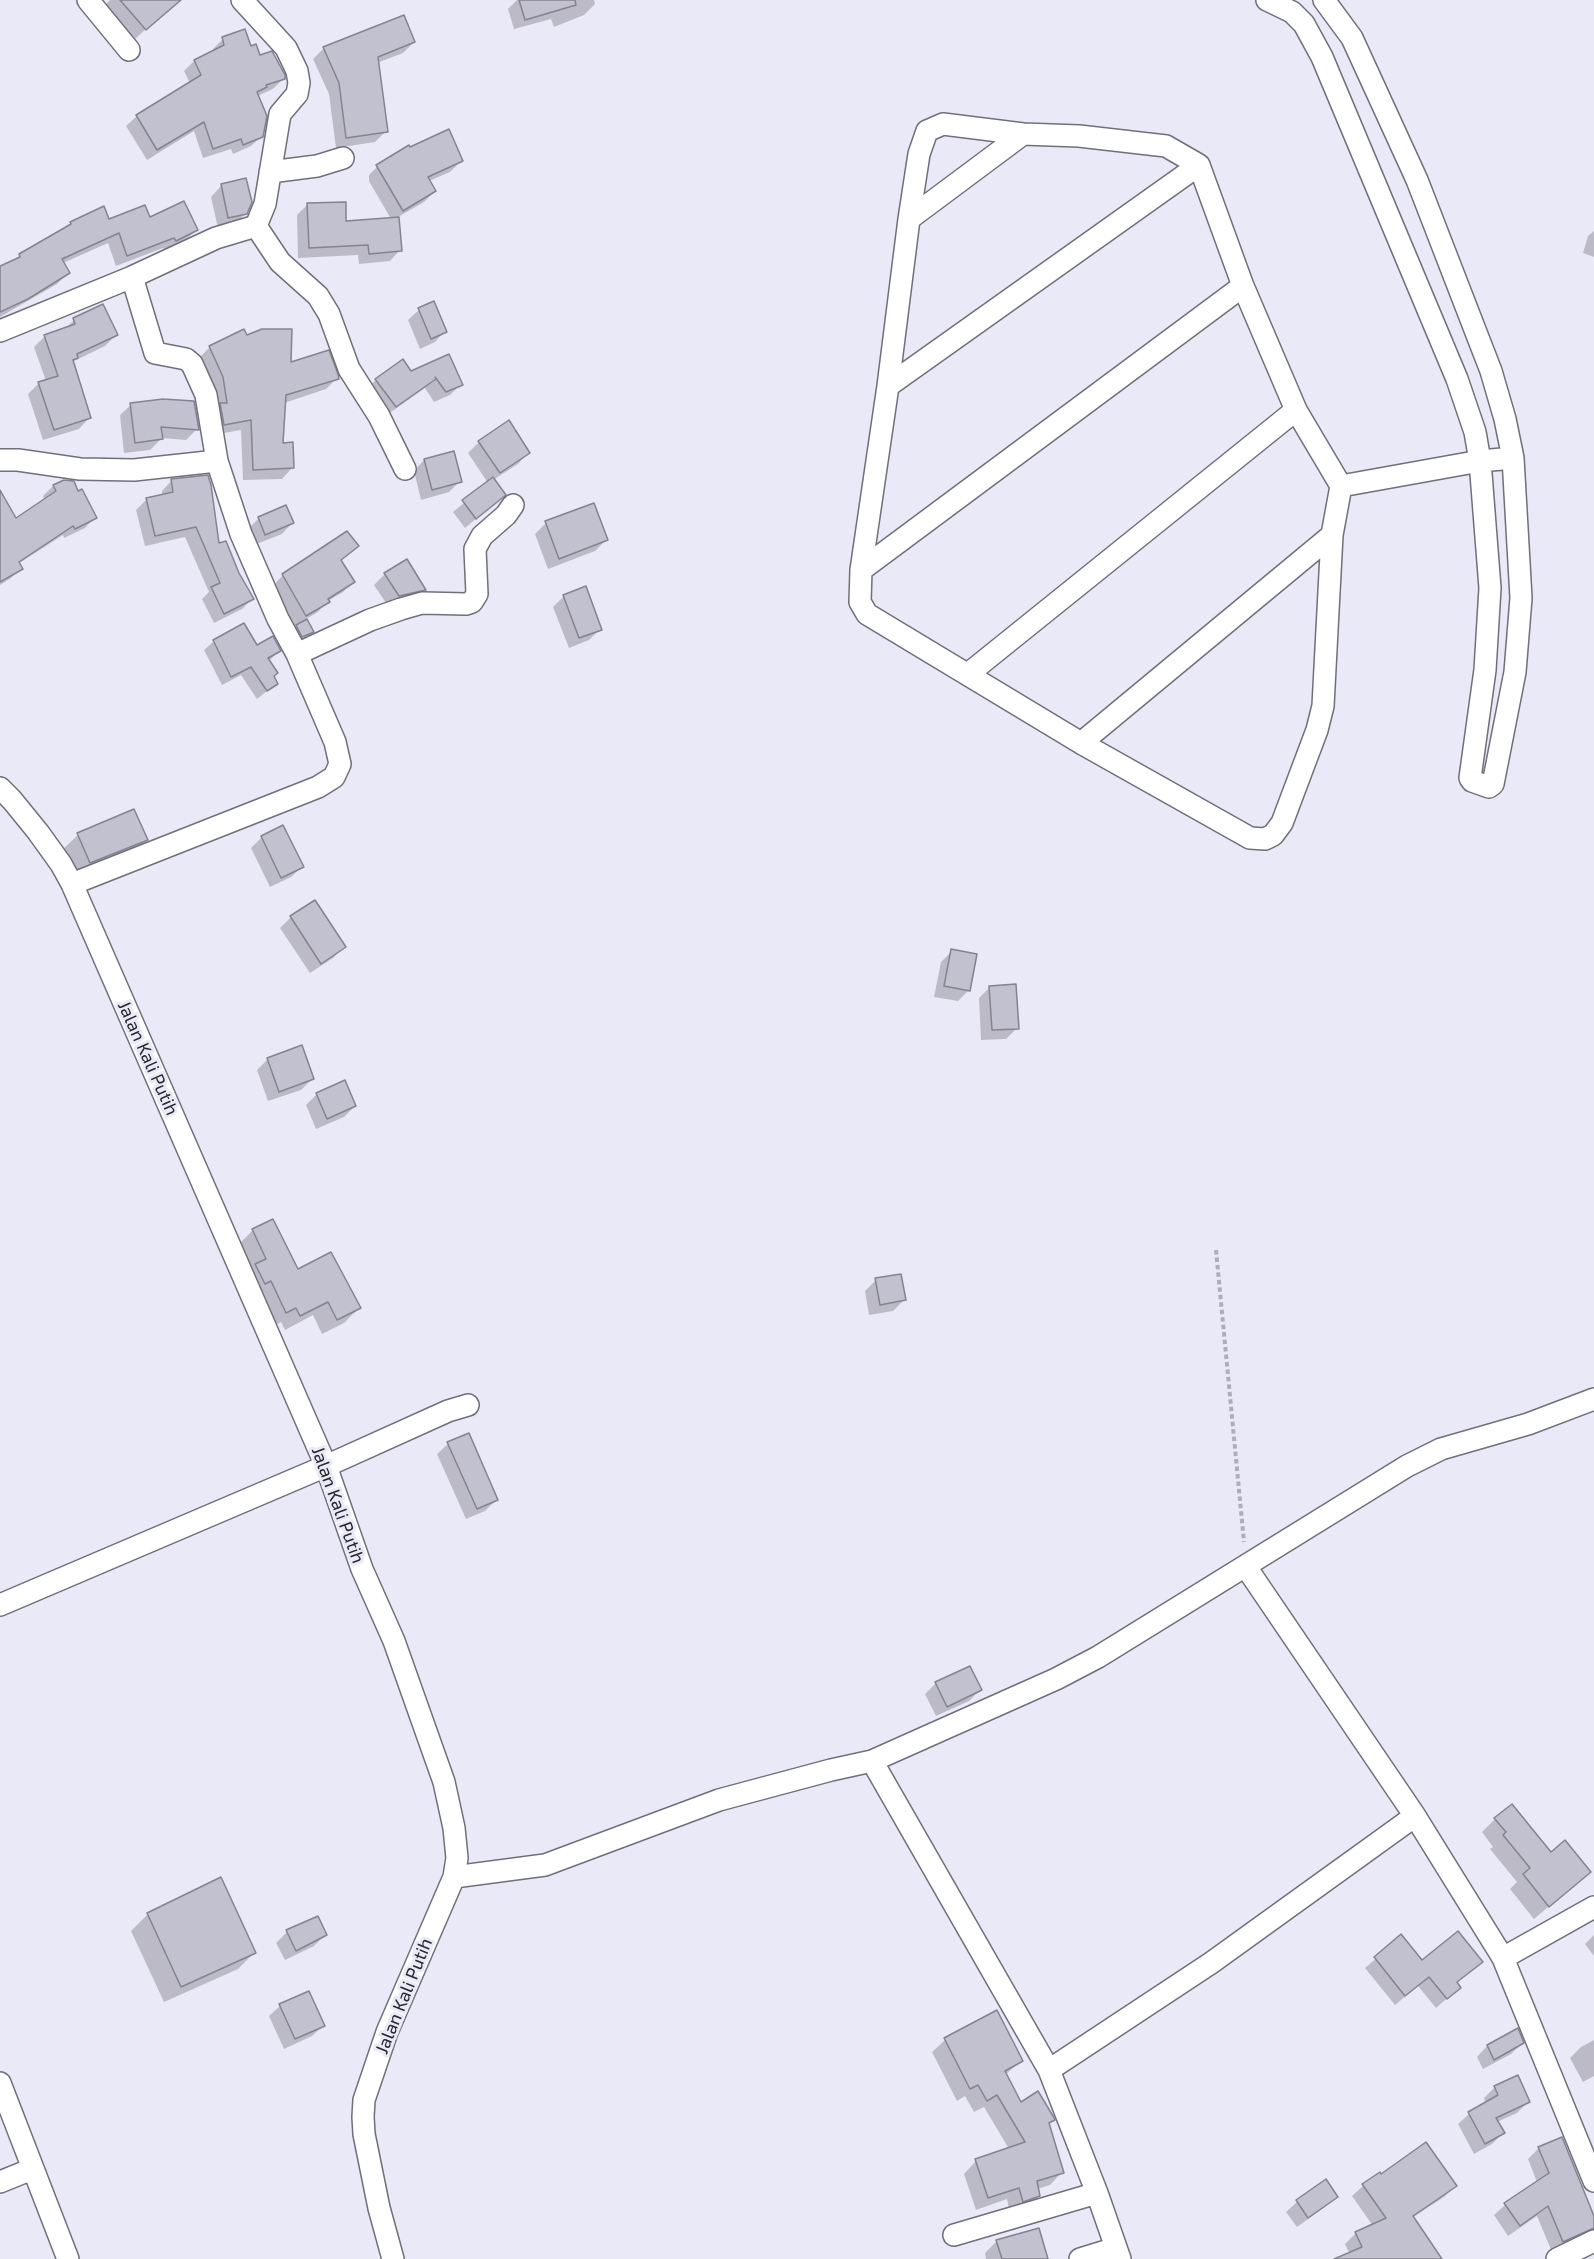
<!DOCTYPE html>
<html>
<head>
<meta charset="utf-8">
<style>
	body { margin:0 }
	canvas { display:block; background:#eae9f7 }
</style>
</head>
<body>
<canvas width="1594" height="2259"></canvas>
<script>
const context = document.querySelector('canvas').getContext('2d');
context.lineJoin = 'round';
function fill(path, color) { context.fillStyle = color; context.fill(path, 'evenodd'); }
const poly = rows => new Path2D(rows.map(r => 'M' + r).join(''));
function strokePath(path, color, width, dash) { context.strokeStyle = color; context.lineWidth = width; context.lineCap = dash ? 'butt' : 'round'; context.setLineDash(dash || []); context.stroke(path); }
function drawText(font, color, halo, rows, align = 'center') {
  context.font = font + ' "Exo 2",sans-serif'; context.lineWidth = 6; context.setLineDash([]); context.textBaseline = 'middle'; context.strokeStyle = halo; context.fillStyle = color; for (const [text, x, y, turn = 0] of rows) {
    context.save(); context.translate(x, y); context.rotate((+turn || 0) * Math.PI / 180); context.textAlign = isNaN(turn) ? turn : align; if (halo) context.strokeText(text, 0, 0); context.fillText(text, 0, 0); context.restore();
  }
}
fill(poly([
	[110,0,177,0,134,40,105,5],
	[517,0,594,0,595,4,584,15,554,27,551,19,514,29,508,9],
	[223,39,250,48,284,78,273,89,257,96,262,136,251,146,233,154,231,149,203,158,194,131,147,160,126,126,137,116,190,83,184,71,194,61,213,52,213,49],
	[414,42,403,53,377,63,386,131,375,142,336,148,329,94,313,59,324,48],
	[461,161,450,172,429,181,435,191,424,202,398,217,400,250,390,261,359,264,358,255,298,258,297,215,308,204,345,223,391,219,369,181,369,175,380,164],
	[221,186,246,213,235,224,218,228,211,197],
	[109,221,196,230,185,241,165,251,163,248,116,266,108,243,63,263,68,273,57,284,0,317,0,267,63,231,71,223],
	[1594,231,1594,257,1583,253,1588,236],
	[419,310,445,331,435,342,420,349,408,320],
	[74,320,116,335,105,346,72,362,89,418,79,429,43,440,28,394,39,383,46,381,34,347,45,336,64,330],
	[246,336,290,364,337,378,326,389,284,403,282,445,292,468,282,479,243,480,241,430,213,435,199,358,210,347],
	[448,356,461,384,450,395,434,402,425,388,384,417,365,390,376,380,411,373],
	[131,405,197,429,186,440,162,438,150,450,124,453,120,415],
	[479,442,528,453,518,464,493,480,504,495,465,528,453,512,488,483,468,453],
	[424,460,460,481,449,492,421,500,414,471],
	[172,480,238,573,252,599,242,609,214,623,202,599,209,592,185,537,145,546,136,510,147,499,162,496,162,491],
	[53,486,78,493,95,517,85,528,64,538,63,535,18,564,21,568,11,578,0,585,0,495,16,520,45,500,43,496],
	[259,518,292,523,282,534,254,545,248,529],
	[546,523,606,540,595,551,548,569,535,534],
	[347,533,357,546,340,561,353,582,343,592,328,601,318,612,306,619,312,632,297,641,292,631,296,627,273,586,283,575],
	[385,574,424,590,413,601,388,606,374,585],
	[564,596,600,629,589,640,569,648,553,607],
	[214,641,279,651,269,661,276,684,257,699,241,675,222,685,204,650],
	[78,835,146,840,129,857,73,879,61,851],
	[262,837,302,867,291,877,270,887,251,848],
	[291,917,344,947,333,958,310,973,280,928],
	[952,951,969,990,958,1001,934,997,941,962],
	[990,987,1017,1028,1006,1039,981,1040,979,998],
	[268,1059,312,1079,301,1090,268,1101,257,1070],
	[317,1094,355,1106,344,1117,316,1129,306,1105],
	[253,1230,297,1271,359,1308,344,1323,322,1334,313,1315,285,1330,281,1322,272,1327,238,1245],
	[876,1280,904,1300,893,1311,869,1315,865,1291],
	[468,1435,496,1500,485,1511,466,1519,437,1454,448,1444],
	[936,1683,980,1690,969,1701,936,1716,925,1694],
	[1495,1819,1550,1854,1589,1872,1534,1919,1510,1889,1517,1882,1490,1849,1493,1847,1482,1832],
	[221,1879,255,1952,238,1969,164,2002,131,1931,148,1914],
	[287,1932,325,1935,314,1946,285,1960,276,1943],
	[1594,1935,1594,1956,1585,1944],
	[1401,1937,1422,1962,1481,1962,1456,1984,1459,1988,1436,2008,1418,1986,1395,2005,1365,1968],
	[280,2006,323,2026,312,2036,284,2049,269,2016],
	[996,2012,1021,2061,1005,2075,1020,2104,1053,2119,1048,2124,1062,2172,1050,2185,1037,2189,1039,2196,1026,2209,1010,2213,1007,2199,976,2210,964,2174,976,2161,1009,2149,984,2107,974,2112,965,2096,957,2101,932,2052,945,2040],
	[1517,2030,1522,2043,1511,2054,1483,2069,1477,2057,1487,2046],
	[1594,2040,1594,2076,1583,2082,1570,2058,1581,2047],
	[1517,2077,1528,2102,1517,2113,1497,2122,1503,2133,1492,2144,1474,2154,1458,2124,1469,2114,1486,2104,1484,2098,1494,2088],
	[1539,2148,1594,2220,1594,2233,1552,2252,1537,2216,1508,2236,1494,2215,1505,2205,1537,2182,1528,2159],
	[1325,2182,1336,2196,1325,2207,1297,2227,1286,2212,1297,2202],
	[1363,2186,1455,2186,1444,2197,1412,2218,1440,2259,1352,2259,1345,2244,1356,2233,1373,2226,1352,2196],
	[997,2241,1046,2259,986,2259,985,2253]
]), '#0003');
const building = poly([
	[120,0,181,0,146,30,120,0],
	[519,0,575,0,576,5,525,20,519,0],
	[404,15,415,42,378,57,388,132,346,138,339,83,323,47,404,15],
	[245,29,251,46,256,44,260,55,272,51,285,75,285,79,266,85,267,87,257,92,267,116,263,137,243,145,241,139,213,149,204,122,157,150,136,115,201,75,194,60,224,45,222,37,245,29],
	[449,129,463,161,428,177,436,191,403,211,376,165,409,145,410,147,449,129],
	[246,178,252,202,247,214,228,218,221,184,246,178],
	[184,201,198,230,176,241,174,238,127,256,119,233,62,259,70,273,28,299,0,312,0,266,20,257,19,254,71,224,70,222,104,206,109,219,145,205,150,217,184,201],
	[346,202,346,221,399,217,402,251,369,254,368,245,309,248,307,203,346,202],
	[434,301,447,332,431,339,418,308,434,301],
	[103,304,118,335,77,354,78,358,73,360,91,418,54,430,38,382,58,376,44,335,75,324,73,318,103,304],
	[244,329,247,335,262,329,292,329,291,362,329,350,338,374,339,379,286,395,283,443,293,442,294,468,253,470,251,420,224,425,220,403,227,403,223,377,209,346,244,329],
	[449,354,463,385,446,392,435,377,436,379,396,407,375,379,403,359,411,371,449,354],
	[163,399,194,401,199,430,161,427,163,439,135,443,130,403,163,399],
	[509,420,530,453,500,473,478,441,509,420],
	[454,451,462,482,432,490,424,459,454,451],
	[208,475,211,485,219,543,226,541,239,573,254,599,224,614,211,587,220,583,196,527,155,536,146,498,173,492,171,479,208,475],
	[493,477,506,495,476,519,462,500,493,477],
	[64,480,74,481,78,491,82,489,97,518,75,529,73,526,19,562,23,569,0,582,0,490,16,518,56,491,53,485,64,480],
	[594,503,608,540,559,559,545,521,594,503],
	[286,505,294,523,265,535,258,517,286,505],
	[347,531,359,546,341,560,355,582,328,599,330,602,306,616,282,574,347,531],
	[407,559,426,590,399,596,384,573,407,559],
	[586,586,602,630,579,638,563,595,586,586],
	[307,619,314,632,302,637,296,625,307,619],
	[244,623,257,645,273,636,281,651,268,658,278,673,274,676,278,684,267,691,251,667,231,677,213,640,244,623],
	[134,809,148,840,90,863,77,833,134,809],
	[283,825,304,867,281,878,261,836,283,825],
	[315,900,346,947,321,964,290,916,315,900],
	[951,949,977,954,970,991,944,986,951,949],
	[1016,984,1019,1029,992,1030,989,986,1016,984],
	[302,1045,314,1079,279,1092,267,1058,302,1045],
	[345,1080,356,1106,327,1119,316,1093,345,1080],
	[273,1219,298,1269,331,1252,361,1308,337,1320,328,1302,300,1316,296,1308,286,1313,271,1281,265,1284,255,1264,266,1259,252,1229,273,1219],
	[901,1274,906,1300,880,1305,875,1278,901,1274],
	[469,1433,498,1500,477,1509,447,1442,469,1433],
	[970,1666,982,1690,947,1707,935,1682,970,1666],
	[1512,1804,1551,1852,1565,1840,1591,1872,1549,1907,1523,1874,1530,1868,1503,1835,1506,1832,1494,1818,1512,1804],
	[221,1877,256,1953,181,1987,147,1913,221,1877],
	[318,1916,327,1935,296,1951,286,1930,318,1916],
	[1458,1931,1483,1962,1457,1982,1461,1988,1447,1999,1429,1977,1405,1996,1374,1957,1401,1934,1422,1960,1458,1931],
	[309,1991,325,2026,295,2039,279,2004,309,1991],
	[997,2010,1023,2061,1005,2071,1021,2102,1038,2091,1053,2116,1055,2120,1049,2123,1064,2173,1037,2181,1040,2196,1023,2202,1019,2188,988,2198,975,2159,1025,2142,997,2095,987,2101,978,2085,970,2089,944,2038,997,2010],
	[1518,2028,1524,2043,1494,2060,1487,2045,1518,2028],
	[1518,2075,1530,2102,1496,2118,1505,2133,1485,2144,1468,2112,1498,2095,1494,2086,1518,2075],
	[1562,2137,1594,2216,1594,2228,1563,2242,1548,2206,1520,2226,1504,2203,1549,2173,1538,2147,1562,2137],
	[1426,2142,1457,2186,1413,2216,1442,2259,1334,2259,1362,2247,1355,2232,1386,2218,1362,2184,1380,2172,1381,2174,1426,2142],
	[1326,2179,1338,2197,1308,2218,1296,2200,1326,2179],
	[1039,2228,1048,2259,1002,2259,996,2240,1039,2228]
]);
fill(building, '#c2c1cf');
strokePath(building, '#84838f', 1.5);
const minor = poly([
	[88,0,129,50],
	[1267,0,1292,12,1304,24,1322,57,1457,379,1475,432,1480,461,1490,588,1485,670,1470,778,1472,781,1489,787,1493,784,1515,672,1521,598,1513,458,1505,419,1491,371,1417,180,1352,38,1324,0],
	[1199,165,888,386,909,219,1023,134,1079,136,1166,146,1199,165,1243,286],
	[270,172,317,166,343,158],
	[909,219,919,154,927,131,943,124,1023,134],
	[256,226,280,262,318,296,329,314,349,369,379,416,405,469],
	[0,331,132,277],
	[888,386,861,570,860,602,867,614,1081,743,1250,838,1265,839,1273,835,1282,823,1317,730,1323,706,1332,535],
	[0,460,18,460,80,469,134,470,217,461,206,395,192,364,186,359,155,353,132,277,216,238,256,226,265,204,280,114,297,94,299,83,297,71,286,48,242,0],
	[861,570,1243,286,1296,410],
	[297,654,370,620,401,609,422,603,466,604,472,602,477,594,475,549,482,536,506,515,513,505],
	[968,674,1296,410,1341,486],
	[1081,743,1332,535,1341,486,1480,461,1513,458],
	[0,788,12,800,38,832,61,864,72,884,326,1466,362,1569,394,1641,444,1782,454,1828,457,1858,454,1877,387,2032,364,2100,363,2117,364,2134,379,2208,393,2259],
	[72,884,318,787,334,777,340,764,335,742,297,654,278,619,241,534,217,461],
	[1246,1567,1415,1816,1503,1958,1594,2181],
	[0,1605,326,1466,448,1411,468,1405],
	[872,1761,1049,2070,1097,2193,1120,2259],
	[454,1877,545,1865,719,1800,831,1770,872,1761,1056,1679,1098,1657,1407,1466,1441,1449,1528,1424,1594,1399],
	[1503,1958,1594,1907],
	[1049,2070,1211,1963,1415,1816],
	[0,2083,68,2259],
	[0,2182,32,2169],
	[954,2235,1097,2193],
	[1080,2259,1116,2248],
	[1557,2259,1594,2241]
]);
strokePath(minor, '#706f7b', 24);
strokePath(poly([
	[1216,1250,1244,1542]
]), '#aeadb9', 4, [4.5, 3]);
strokePath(minor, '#fff', 21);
drawText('18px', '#27262c', '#eae9f7', [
	["Jalan Kali Putih",148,1058,66],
	["Jalan Kali Putih",338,1505,70],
	["Jalan Kali Putih",404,1996,-68]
]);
</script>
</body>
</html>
